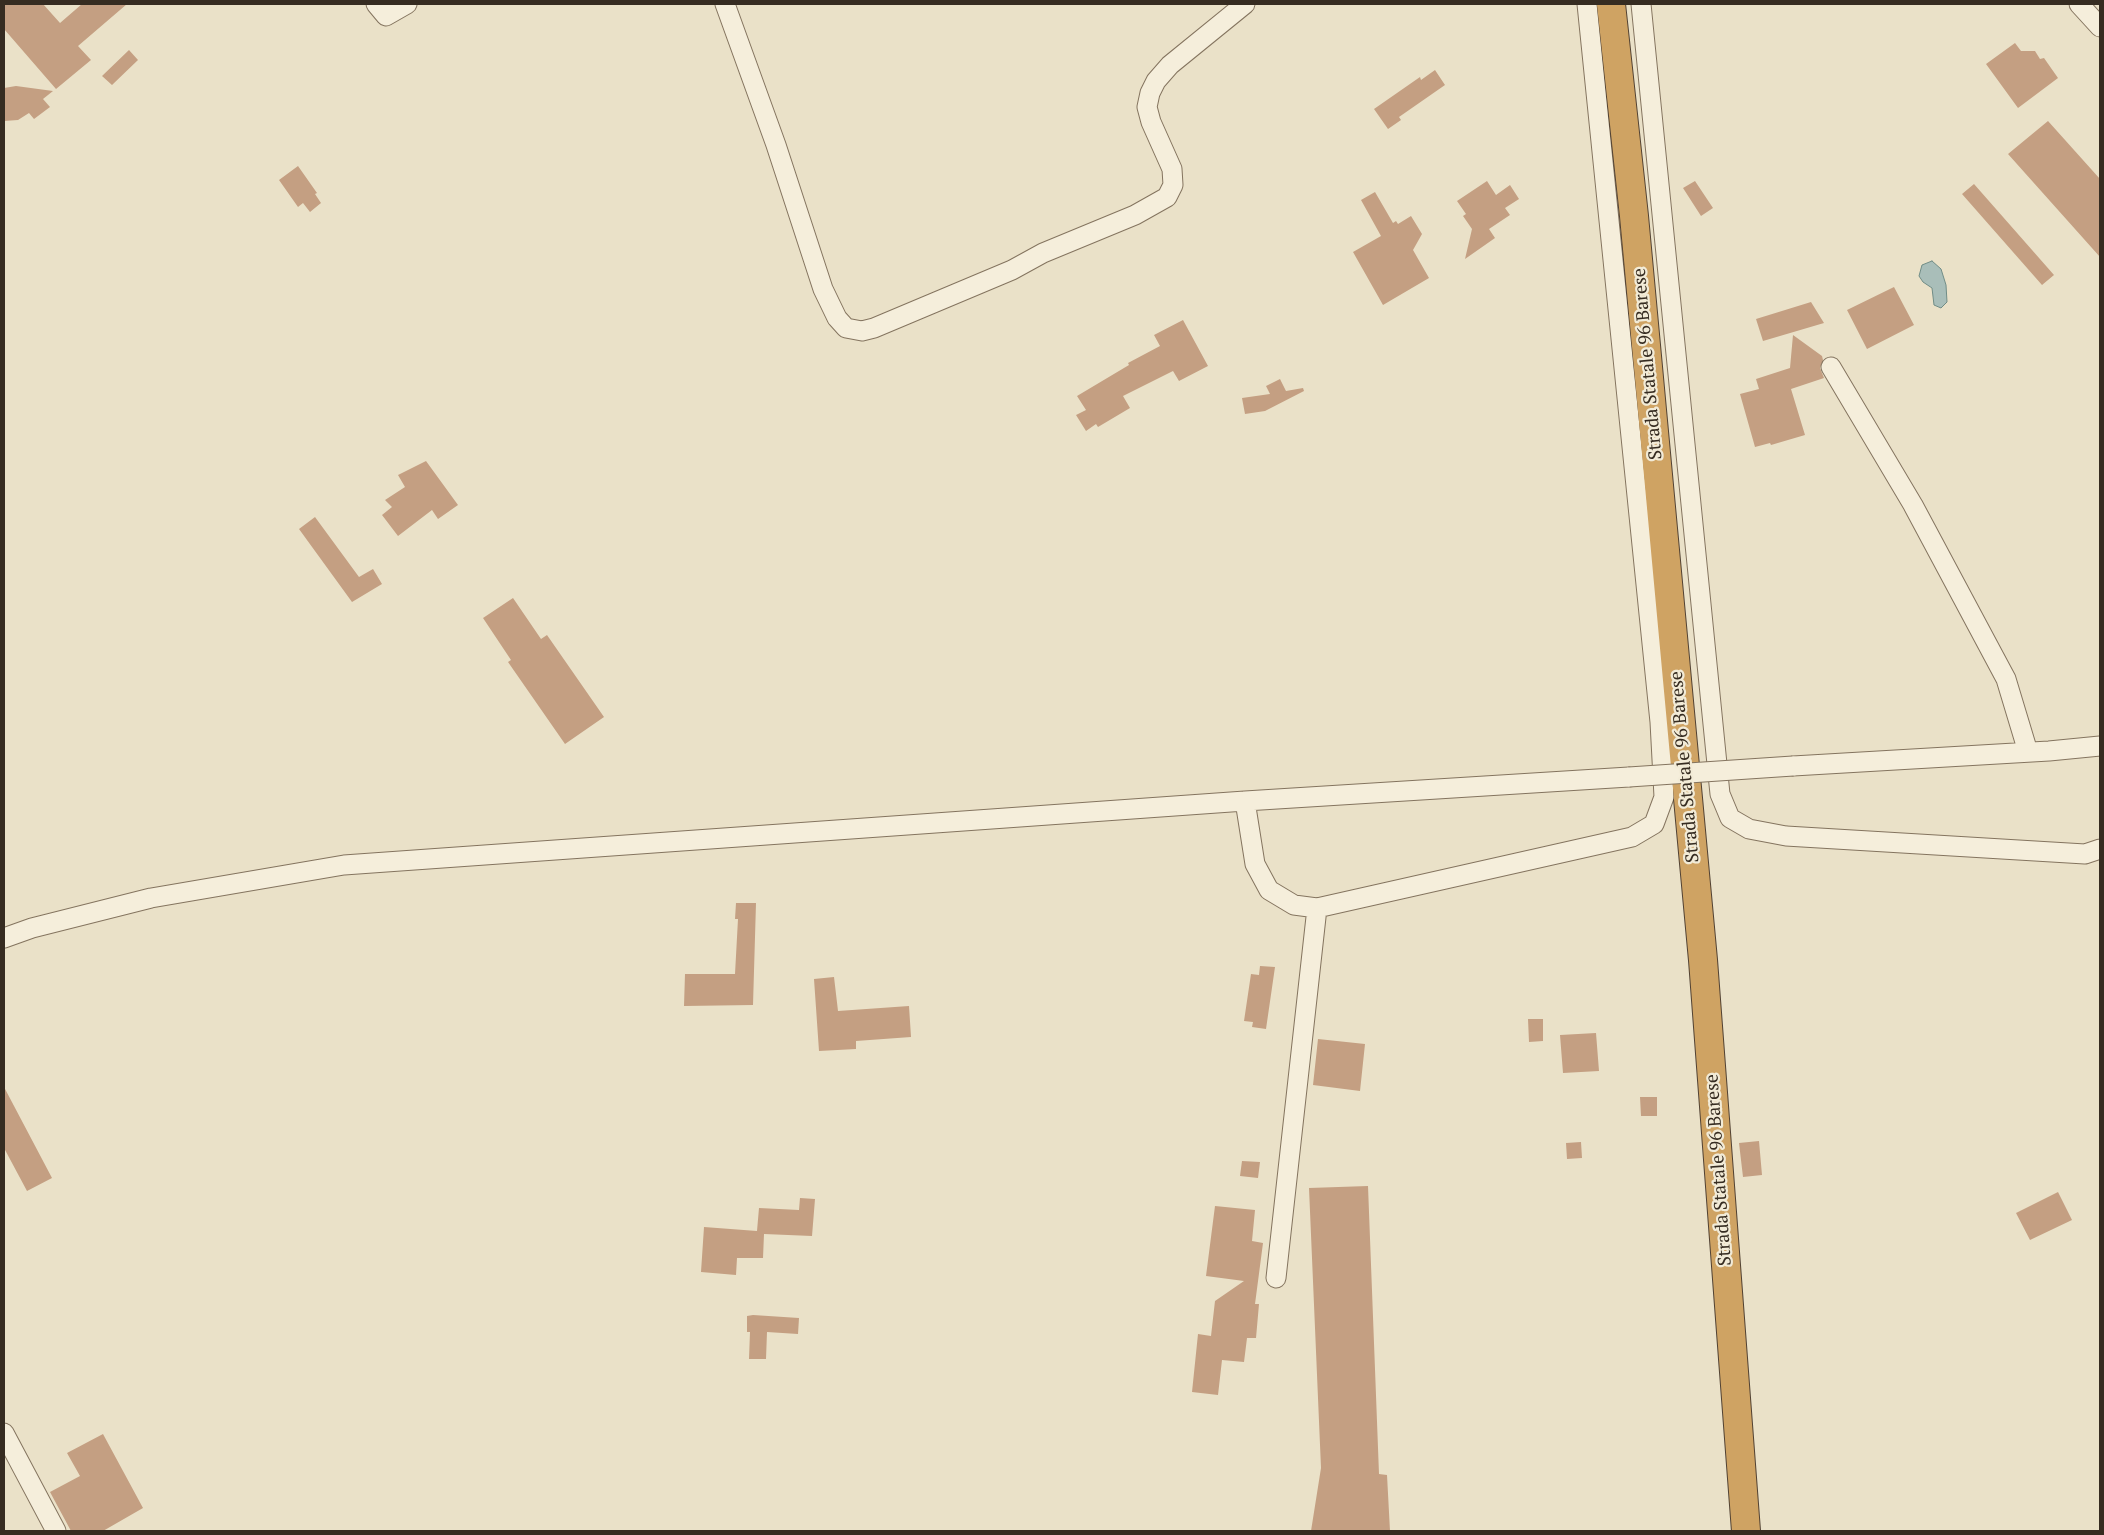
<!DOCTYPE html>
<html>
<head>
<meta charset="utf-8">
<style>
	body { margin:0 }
	#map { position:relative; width:2104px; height:1535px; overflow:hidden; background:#eae1c8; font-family:"PT Serif",serif }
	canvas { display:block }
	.frame { position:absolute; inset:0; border:5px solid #362c21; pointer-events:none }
</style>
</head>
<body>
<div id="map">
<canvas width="2104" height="1535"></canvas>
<div class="frame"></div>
</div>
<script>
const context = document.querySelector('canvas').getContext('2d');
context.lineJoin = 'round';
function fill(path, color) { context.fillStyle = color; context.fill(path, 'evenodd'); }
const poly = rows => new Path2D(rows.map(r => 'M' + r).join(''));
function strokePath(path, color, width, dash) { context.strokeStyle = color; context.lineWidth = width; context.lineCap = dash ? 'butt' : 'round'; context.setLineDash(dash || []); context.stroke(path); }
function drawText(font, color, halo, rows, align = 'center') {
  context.font = font + ' "PT Serif",serif'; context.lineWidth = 4.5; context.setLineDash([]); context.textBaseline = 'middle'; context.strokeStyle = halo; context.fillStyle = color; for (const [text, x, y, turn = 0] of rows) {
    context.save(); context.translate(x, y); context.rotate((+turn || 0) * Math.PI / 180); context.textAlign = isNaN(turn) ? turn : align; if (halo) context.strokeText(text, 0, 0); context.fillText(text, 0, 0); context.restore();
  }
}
const water = poly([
	[1932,261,1941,269,1946,285,1947,302,1941,308,1934,305,1932,288,1923,282,1919,276,1922,265,1932,261]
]);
fill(water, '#a9beb9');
strokePath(water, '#708c86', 1);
fill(poly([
	[4,4,43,4,60,23,82,4,127,4,78,46,91,60,56,89,4,29],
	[2015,43,2021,51,2035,51,2040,59,2044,58,2058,78,2018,108,1986,64],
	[129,50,138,60,112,85,102,76],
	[1435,70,1445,85,1399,117,1401,120,1388,129,1374,109,1420,77,1421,80],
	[16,86,53,91,43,99,50,107,34,119,29,113,18,120,4,121,4,88],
	[2048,121,2100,179,2100,257,2008,154],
	[298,166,317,193,315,194,321,203,310,212,303,203,298,207,279,180],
	[1487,181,1496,195,1510,185,1519,199,1505,208,1510,215,1489,229,1495,238,1465,259,1472,229,1463,216,1466,214,1457,201],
	[1695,181,1713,208,1701,216,1683,188],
	[1974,184,2054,275,2042,285,1962,194],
	[1375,192,1393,223,1396,221,1398,224,1411,216,1422,234,1413,250,1429,278,1383,305,1353,252,1381,236,1361,200],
	[1894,287,1914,325,1867,349,1847,310],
	[1811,302,1824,323,1763,341,1756,319],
	[1183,320,1208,366,1179,381,1173,371,1123,396,1130,408,1098,427,1096,424,1086,431,1076,415,1086,410,1077,396,1129,365,1128,363,1160,346,1154,335],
	[1793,335,1822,356,1823,360,1820,368,1824,378,1791,389,1805,435,1771,445,1770,443,1755,447,1740,394,1759,389,1756,379,1790,368],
	[1280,379,1286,391,1303,388,1304,391,1265,411,1245,414,1242,398,1270,394,1266,386],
	[426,461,458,505,438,519,432,510,398,536,382,515,392,507,385,500,405,487,398,475],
	[315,517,359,577,373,569,382,584,352,602,299,529],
	[513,598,541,639,547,635,604,717,565,744,508,662,511,660,483,618],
	[736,903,756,903,753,1005,684,1006,685,974,735,974,738,919,735,919],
	[1260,966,1275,967,1266,1029,1252,1027,1253,1022,1244,1021,1251,974,1259,975],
	[834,977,838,1011,909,1006,911,1037,856,1041,856,1049,819,1051,814,979],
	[1528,1019,1543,1019,1543,1041,1529,1042],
	[1596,1033,1599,1071,1563,1073,1560,1035],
	[1318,1039,1365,1044,1360,1091,1313,1085],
	[4,1087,52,1178,27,1191,4,1148],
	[1640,1097,1657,1097,1657,1116,1641,1116],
	[1759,1141,1762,1175,1743,1177,1739,1143],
	[1581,1142,1582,1158,1567,1159,1566,1143],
	[1242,1161,1260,1162,1258,1178,1240,1176],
	[1368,1186,1379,1474,1387,1475,1390,1531,1311,1531,1321,1468,1309,1188],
	[2058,1192,2072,1220,2030,1240,2016,1213],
	[800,1198,815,1199,812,1236,764,1234,763,1258,737,1258,736,1275,701,1272,704,1227,757,1231,759,1208,799,1210],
	[1215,1206,1255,1210,1252,1241,1263,1243,1255,1304,1259,1304,1256,1338,1247,1338,1244,1362,1222,1360,1218,1395,1192,1392,1198,1334,1211,1336,1215,1301,1244,1281,1206,1276],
	[753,1315,799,1318,798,1334,767,1332,766,1359,749,1359,750,1332,747,1332,747,1316],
	[103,1434,143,1508,103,1531,71,1531,50,1492,80,1476,67,1453]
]), '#c49f82');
const minor = poly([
	[376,4,386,16,407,4],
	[725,4,776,145,823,289,837,318,846,328,862,331,874,328,1012,270,1043,253,1135,215,1167,197,1173,185,1172,169,1151,122,1147,107,1150,93,1156,81,1170,65,1245,4],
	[1641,4,1720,794,1730,818,1749,829,1786,836,2085,854,2100,849],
	[2079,4,2100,27],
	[1831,367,1913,505,2006,679,2028,752],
	[1793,766,2049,751,2100,746],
	[1245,801,1255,864,1269,890,1294,905,1317,908,1632,837,1654,824,1664,797,1660,722,1587,4],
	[4,938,32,928,151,898,344,865,1245,801,1629,777],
	[1276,1278,1317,908],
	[4,1433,56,1531]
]);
const highway = poly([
	[1611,4,1634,216,1703,960,1746,1531]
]);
strokePath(minor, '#84745f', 21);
strokePath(highway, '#524233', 30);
strokePath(minor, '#f5eedb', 19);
strokePath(highway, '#cfa363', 28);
const minorBridge = poly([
	[1629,777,1793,766]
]);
strokePath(minorBridge, '#84745f', 21, []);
strokePath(minorBridge, '#f5eedb', 19);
drawText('18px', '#362c21', '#f2ebd7', [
	["Strada Statale 96 Barese",1648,364,-95],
	["Strada Statale 96 Barese",1685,767,-95],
	["Strada Statale 96 Barese",1719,1170,-94]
]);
</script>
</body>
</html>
